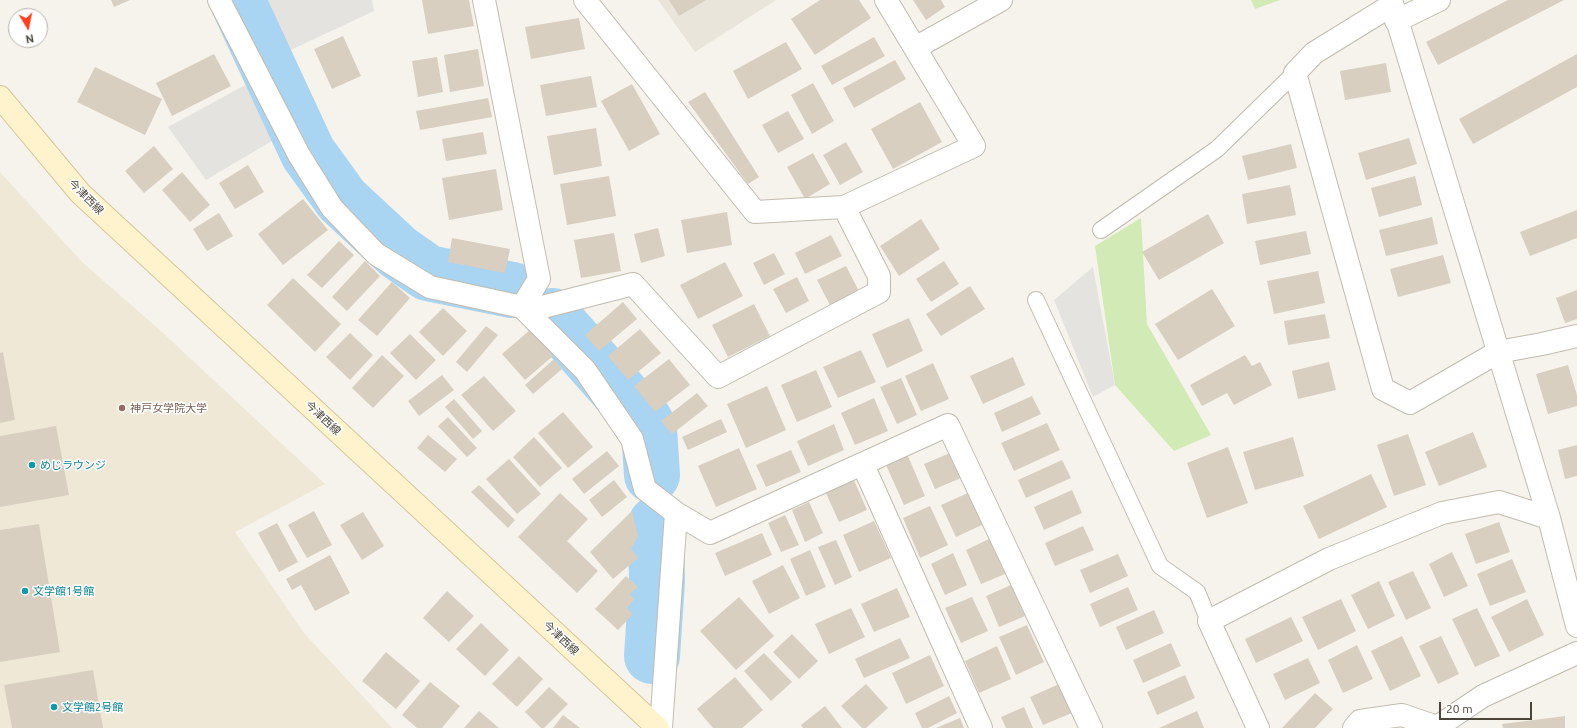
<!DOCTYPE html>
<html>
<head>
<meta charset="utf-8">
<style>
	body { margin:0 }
	#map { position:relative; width:1577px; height:728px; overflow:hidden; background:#f6f3ec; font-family:Ubuntu,sans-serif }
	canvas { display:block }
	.north { position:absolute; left:8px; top:8px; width:40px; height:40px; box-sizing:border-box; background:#fff; border:1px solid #b7b4b0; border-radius:50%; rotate:170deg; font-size:11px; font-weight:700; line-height:16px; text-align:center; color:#4b4439 }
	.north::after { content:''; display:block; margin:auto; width:14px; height:18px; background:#fc3f1d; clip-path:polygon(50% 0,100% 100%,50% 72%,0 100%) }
	.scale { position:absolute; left:1439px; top:702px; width:93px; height:18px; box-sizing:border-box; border:2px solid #4b4439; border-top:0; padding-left:5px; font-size:12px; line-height:14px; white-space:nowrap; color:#4b4439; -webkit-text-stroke:3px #fff; paint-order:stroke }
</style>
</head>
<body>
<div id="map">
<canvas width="1577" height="728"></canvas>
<div class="north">N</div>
<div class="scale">20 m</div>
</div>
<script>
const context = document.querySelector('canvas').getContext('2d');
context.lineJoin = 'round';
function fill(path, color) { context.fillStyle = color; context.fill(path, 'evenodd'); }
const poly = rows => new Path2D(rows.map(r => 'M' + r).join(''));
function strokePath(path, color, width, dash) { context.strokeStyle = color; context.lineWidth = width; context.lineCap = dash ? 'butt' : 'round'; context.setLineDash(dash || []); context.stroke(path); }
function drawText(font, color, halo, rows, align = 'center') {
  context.font = font + ' Ubuntu,"Noto Sans JP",sans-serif'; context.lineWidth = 3; context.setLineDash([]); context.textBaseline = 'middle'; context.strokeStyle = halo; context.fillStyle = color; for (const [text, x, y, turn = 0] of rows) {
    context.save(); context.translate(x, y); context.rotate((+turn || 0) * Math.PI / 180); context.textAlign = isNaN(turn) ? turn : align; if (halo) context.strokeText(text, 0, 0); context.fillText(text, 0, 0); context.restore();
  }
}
fill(poly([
	[658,0,776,0,695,52]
]), '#eae5da');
fill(poly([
	[0,172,82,262,162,332,325,484,235,532,304,633,392,728,0,728]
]), '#efe8d6');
fill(poly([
	[1251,0,1280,0,1255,9],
	[1141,218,1147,324,1211,435,1174,451,1115,385,1095,246]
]), '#d2eab5');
fill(poly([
	[255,0,372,0,374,11,282,54],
	[247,84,277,138,206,180,168,127],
	[1093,267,1115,385,1093,397,1054,300]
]), '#e5e3e0');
strokePath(poly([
	[237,0,308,153,342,200,398,252,428,273,512,290],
	[552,316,645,421,649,429,652,475],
	[652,656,657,581,656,524]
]), '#a9d4f2', 56);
fill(poly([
	[111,0,130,0,114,7],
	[422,0,469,0,474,26,428,34],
	[669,0,706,0,679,16],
	[820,0,859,0,871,18,815,55,791,19],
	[913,0,941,0,945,7,926,20],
	[1508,0,1564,0,1438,65,1426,42],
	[579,18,585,49,531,59,525,27],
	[343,36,361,76,332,89,314,49],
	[874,37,885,56,832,85,821,66],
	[786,42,802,69,748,99,733,71],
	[478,49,484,86,450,92,444,55],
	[214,54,231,86,172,116,156,83],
	[1577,54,1577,87,1473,144,1459,119],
	[437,57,443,92,418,97,412,61],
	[895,60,906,79,854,108,843,88],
	[1386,63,1391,92,1345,100,1340,71],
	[95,67,162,99,145,135,77,102],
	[591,76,597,107,546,116,540,85],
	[813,83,834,121,812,134,791,95],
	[632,84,660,134,629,151,601,101],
	[705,92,759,177,748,184,688,102],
	[488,98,492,117,420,130,416,111],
	[920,102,942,142,893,169,871,129],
	[788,111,804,139,778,153,762,125],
	[596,128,602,166,554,175,547,136],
	[483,132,487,154,446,161,442,139],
	[1409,138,1417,164,1366,180,1358,153],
	[846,142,863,172,840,185,823,155],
	[1291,144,1297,168,1248,180,1242,156],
	[154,146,173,169,144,193,125,171],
	[813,153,830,184,805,199,787,167],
	[248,165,264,192,235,209,219,183],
	[496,169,503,210,449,220,442,178],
	[182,172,210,205,190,222,162,190],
	[609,176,616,216,567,225,560,184],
	[1415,176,1422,205,1379,217,1371,188],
	[1290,185,1296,215,1247,224,1242,194],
	[303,199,328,230,283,265,258,234],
	[1577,210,1577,238,1530,256,1520,232],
	[727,212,732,245,687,253,681,220],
	[219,213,233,236,207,251,193,229],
	[1208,214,1224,243,1159,280,1142,252],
	[1432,217,1438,244,1386,256,1379,230],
	[921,219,940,249,899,276,880,246],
	[658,228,665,256,641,263,634,234],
	[1306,231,1311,254,1260,265,1255,241],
	[614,233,621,271,581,278,574,240],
	[831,235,842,256,805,274,795,253],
	[452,238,510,249,505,273,448,262],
	[339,241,354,255,322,288,307,275],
	[774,253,785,274,764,285,753,263],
	[1443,255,1451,283,1398,297,1390,269],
	[365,261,380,276,347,311,332,297],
	[944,261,959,284,931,302,916,279],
	[725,262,743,296,698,319,680,285],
	[846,266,860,293,831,307,817,280],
	[1318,271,1325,303,1274,314,1267,281],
	[797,277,809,301,786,313,773,289],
	[293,278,341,324,315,352,267,305],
	[392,282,410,298,377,336,358,320],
	[970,286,985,309,941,336,926,314],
	[1212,289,1235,326,1178,360,1155,324],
	[1577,290,1577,319,1565,323,1556,298],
	[623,302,637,319,599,351,585,335],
	[754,304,770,336,728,357,712,325],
	[443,308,467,331,443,356,419,332],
	[1325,314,1330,338,1288,345,1284,321],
	[909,318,923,351,887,368,872,334],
	[486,326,498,335,467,372,456,362],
	[640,329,661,353,628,380,608,356],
	[530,330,553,356,525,380,502,354],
	[350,333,373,355,350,380,326,357],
	[410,334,436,360,416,380,390,353],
	[861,350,876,382,838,398,823,367],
	[3,352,15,420,0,423,0,353],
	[382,355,404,376,373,408,352,388],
	[1245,355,1252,366,1260,362,1272,385,1234,405,1227,393,1202,406,1190,385],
	[1013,357,1025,385,983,404,970,376],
	[554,359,562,369,533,394,525,385],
	[669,359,690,385,655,412,634,386],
	[1329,362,1336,390,1298,399,1292,371],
	[933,363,949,399,921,411,905,376],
	[1568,365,1577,395,1577,406,1548,414,1536,374],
	[816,370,832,407,797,422,781,385],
	[442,375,454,390,419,416,408,401],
	[484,376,516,411,493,431,461,395],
	[901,378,917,415,897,424,880,387],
	[767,386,786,430,746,448,727,404],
	[697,393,708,406,672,434,661,421],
	[1032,396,1041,414,1002,432,994,413],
	[874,398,888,431,855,445,841,413],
	[454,399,482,431,473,439,445,407],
	[563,412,593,447,568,468,538,433],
	[448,417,477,448,467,457,438,426],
	[721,419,727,432,688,450,682,437],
	[1047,423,1060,450,1014,471,1001,443],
	[834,424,844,450,808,466,797,441],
	[56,426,69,495,0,507,0,436],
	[1473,432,1487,467,1439,486,1425,452],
	[1408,434,1426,485,1394,496,1377,445],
	[428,435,457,459,445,472,417,448],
	[534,437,562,468,540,487,513,457],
	[1293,437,1304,476,1255,490,1243,452],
	[1577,445,1577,476,1565,479,1558,450],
	[1228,447,1248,503,1207,518,1187,463],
	[739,448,757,489,716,507,698,466],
	[791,450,801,472,766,487,756,465],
	[607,451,619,466,584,494,572,479],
	[950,453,961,478,935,489,924,464],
	[908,456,925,496,904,505,886,465],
	[509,459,541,494,517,514,486,479],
	[1062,460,1071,478,1026,498,1018,480],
	[1371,474,1387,507,1319,539,1303,506],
	[853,478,867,510,839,522,825,491],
	[614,480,627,497,602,517,589,500],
	[479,485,515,520,508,528,471,492],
	[1072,490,1082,513,1044,530,1034,507],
	[970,492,984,524,956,537,941,505],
	[560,493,588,519,567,541,598,571,577,593,518,537],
	[809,502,823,533,805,542,792,510],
	[930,506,948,545,920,558,903,518],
	[314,511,332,545,307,558,288,525],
	[632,511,638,536,631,549,638,558,613,579,590,552],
	[363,512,384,546,362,560,340,525],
	[785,515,799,545,781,552,768,523],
	[874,521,891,558,859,572,843,535],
	[1499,522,1510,552,1476,564,1465,534],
	[277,523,298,562,279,572,258,533],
	[39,524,60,652,0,662,0,530],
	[1083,526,1094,550,1055,566,1045,543],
	[762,533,772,555,725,576,715,553],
	[989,539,1005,574,981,584,966,550],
	[836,540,852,577,835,585,818,547],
	[810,550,826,587,806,596,790,559],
	[1452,552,1468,586,1444,597,1429,564],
	[953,553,967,585,945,595,931,564],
	[1118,554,1128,576,1090,593,1080,570],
	[330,555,350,593,315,611,301,585,292,590,286,579],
	[1512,559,1526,592,1490,606,1477,574],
	[783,565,800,598,769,614,752,581],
	[1413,571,1431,608,1406,620,1388,582],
	[626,576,638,587,630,594,635,599,627,608,633,614,618,630,595,609],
	[1379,581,1395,616,1368,629,1351,595],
	[1011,585,1025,616,999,627,986,596],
	[1128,587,1138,610,1100,627,1090,604],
	[897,588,910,617,874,632,861,604],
	[447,591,474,616,449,642,423,618],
	[739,597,774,636,736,670,700,631],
	[972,597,988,631,961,643,945,608],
	[1341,599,1356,631,1318,650,1302,617],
	[1527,599,1544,635,1509,652,1491,617],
	[851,608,865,637,829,654,815,624],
	[1477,608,1500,656,1475,667,1452,619],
	[1154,610,1164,633,1126,650,1116,627],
	[1291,617,1303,641,1256,663,1245,639],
	[481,623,509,650,485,676,456,649],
	[1027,625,1044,662,1016,675,999,637],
	[792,634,818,661,799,679,773,652],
	[1402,636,1421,676,1390,691,1371,651],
	[1441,636,1459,674,1438,684,1419,646],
	[900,638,910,658,864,678,855,659],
	[1171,643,1181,666,1143,683,1133,660],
	[1357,645,1373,679,1343,693,1328,660],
	[997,646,1011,679,979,693,965,661],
	[386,652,420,681,396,709,362,681],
	[764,653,792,682,771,701,744,671],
	[930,655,944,686,906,704,892,673],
	[519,656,543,679,517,707,492,684],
	[1308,658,1320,683,1285,700,1273,674],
	[93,670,103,728,12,728,4,685],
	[1185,675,1195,698,1157,715,1147,692],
	[735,677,763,710,742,728,713,728,697,709],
	[430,682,460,706,442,728,417,728,402,715],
	[866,684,888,708,866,728,862,728,841,706],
	[1059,684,1072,713,1043,725,1030,697],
	[549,687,568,704,544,728,541,728,525,712],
	[1315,693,1333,709,1315,728,1282,728],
	[949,696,957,713,928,728,922,728,915,713],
	[825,706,842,728,803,728,801,725],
	[1024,707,1033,728,1006,728,1001,717],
	[479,711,499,728,464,728],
	[1197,711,1204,728,1159,728],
	[563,715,580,728,553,728],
	[1565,716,1565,728,1503,728,1502,724],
	[960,718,964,728,936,728]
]), '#d8cfc1');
const lane = poly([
	[1101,230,1217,149,1295,73],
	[1036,300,1160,566,1197,592,1209,621]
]);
const street = poly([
	[219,0,299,155,332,208,376,254,430,287,522,307,585,370,632,439,645,489,676,513,661,728],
	[484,0,539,279,522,307],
	[585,0,755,212,844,207,974,146,886,0],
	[1391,0,1549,518,1577,626],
	[1392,5,1314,53,1295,73,1383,389,1410,403,1498,352,1542,344,1577,336],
	[1396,21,1439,0],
	[915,48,1001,0],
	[527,311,633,284,718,377,879,292,879,276,844,207],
	[863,465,981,728],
	[676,513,710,533,948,425,1091,728],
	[1258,728,1209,621,1329,559,1442,513,1499,502,1549,518],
	[1354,728,1360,721,1402,715,1437,727,1483,696,1577,653]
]);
const secondary = poly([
	[0,97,80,193,658,728]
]);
strokePath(lane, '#c2bbae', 18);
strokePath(street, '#c2bbae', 24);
strokePath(secondary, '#d6c79b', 24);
strokePath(lane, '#fff', 16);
strokePath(street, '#fff', 22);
strokePath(secondary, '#fff3cd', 22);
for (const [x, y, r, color] of [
	[122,408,4,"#8d6e63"],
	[32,465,4,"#0f9aa8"],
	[25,591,4,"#0f9aa8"],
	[54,707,4,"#0f9aa8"]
]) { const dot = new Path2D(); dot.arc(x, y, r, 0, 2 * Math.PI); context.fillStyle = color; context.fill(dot); strokePath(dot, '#fff', 1.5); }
drawText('11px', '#4b4439', '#fff', [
	["今津西線",86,197,45],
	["今津西線",323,418,43],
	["今津西線",561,638,43]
]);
drawText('11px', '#785e54', '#fff', [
	["神戸女学院大学",130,408]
], 'left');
drawText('11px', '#0d838f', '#fff', [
	["めじラウンジ",40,465],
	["文学館1号館",33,591],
	["文学館2号館",62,707]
], 'left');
</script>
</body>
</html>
